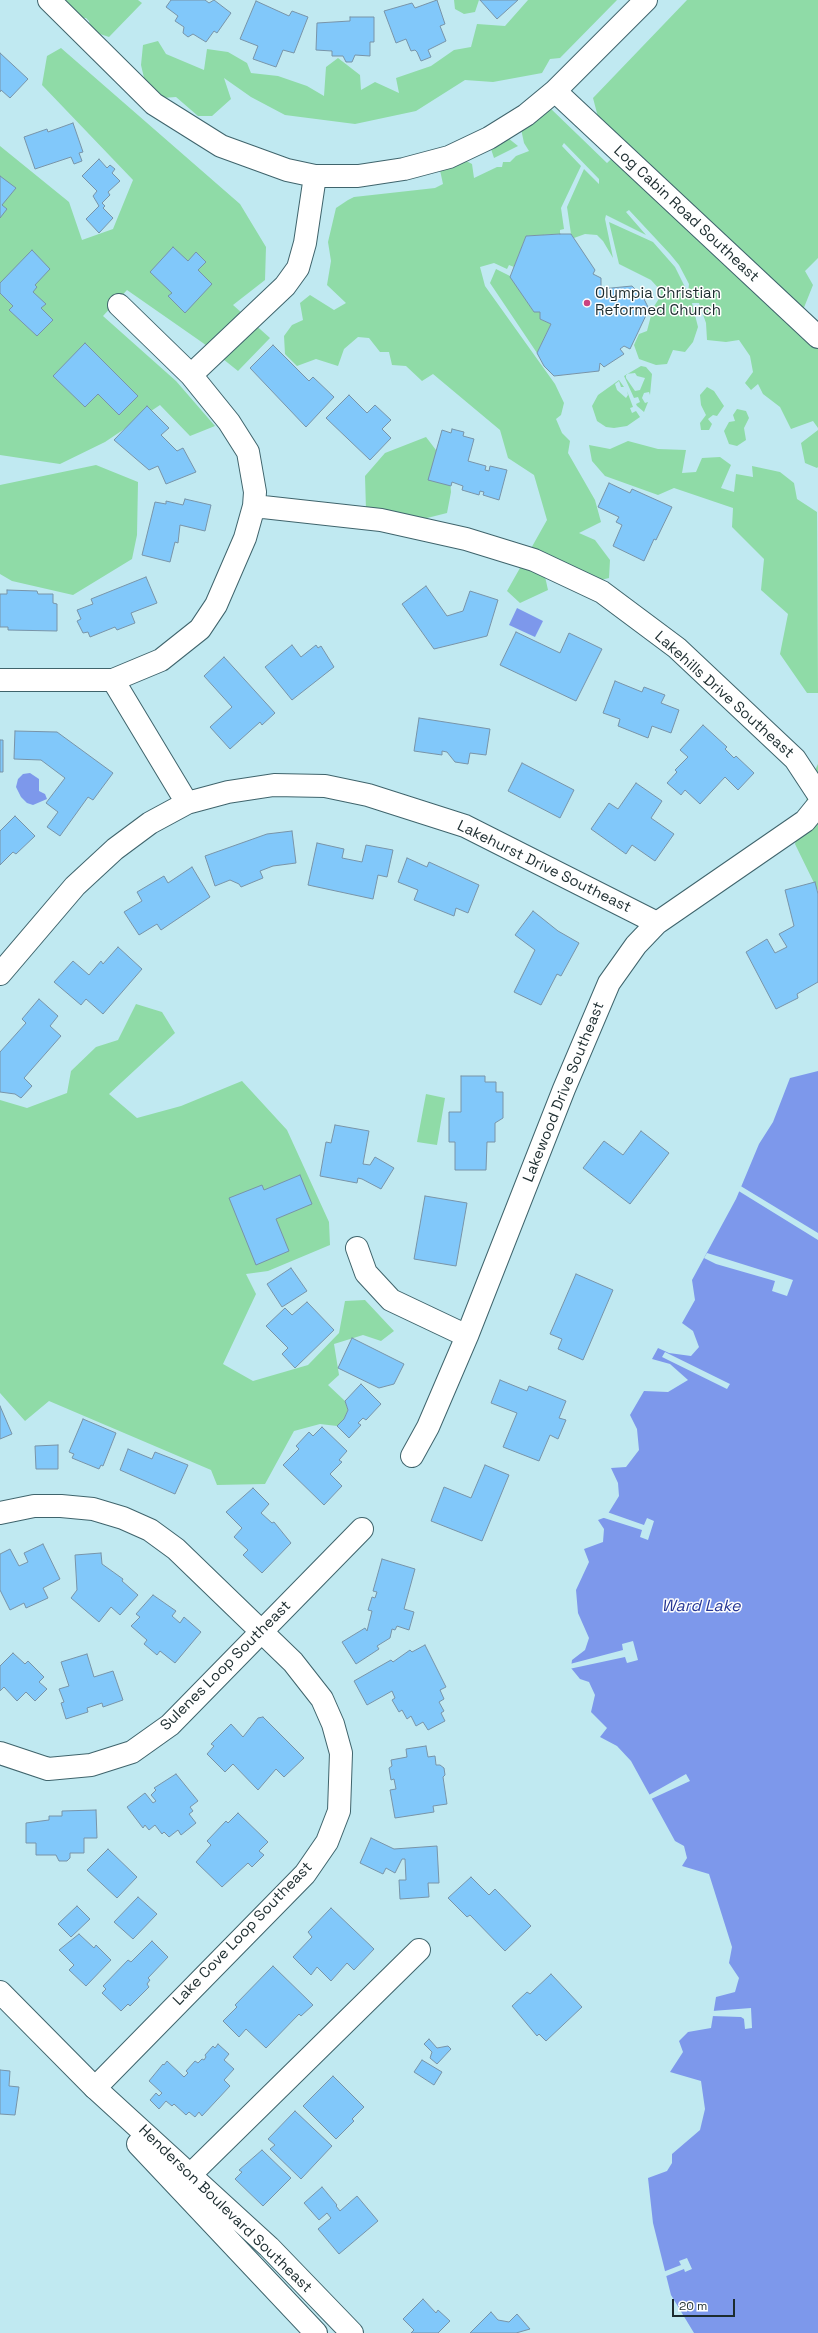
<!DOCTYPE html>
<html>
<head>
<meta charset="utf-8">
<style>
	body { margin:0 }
	#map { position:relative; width:818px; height:2333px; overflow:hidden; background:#c0e9f1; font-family:"Space Grotesk",sans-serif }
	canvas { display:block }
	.scale { position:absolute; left:672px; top:2299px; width:63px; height:18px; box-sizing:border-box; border:2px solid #1c2c2f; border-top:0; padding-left:5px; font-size:12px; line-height:14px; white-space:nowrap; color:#1c2c2f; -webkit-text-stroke:3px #fff; paint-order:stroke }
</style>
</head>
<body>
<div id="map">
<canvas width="818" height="2333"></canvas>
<div class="scale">20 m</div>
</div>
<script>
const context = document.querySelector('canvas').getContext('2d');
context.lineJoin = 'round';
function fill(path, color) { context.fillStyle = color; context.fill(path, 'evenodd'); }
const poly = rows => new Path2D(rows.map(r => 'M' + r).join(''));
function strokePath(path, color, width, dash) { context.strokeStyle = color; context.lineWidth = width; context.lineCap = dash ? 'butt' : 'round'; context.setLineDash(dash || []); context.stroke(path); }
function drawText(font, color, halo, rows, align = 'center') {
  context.font = font + ' "Space Grotesk",sans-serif'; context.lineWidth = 3; context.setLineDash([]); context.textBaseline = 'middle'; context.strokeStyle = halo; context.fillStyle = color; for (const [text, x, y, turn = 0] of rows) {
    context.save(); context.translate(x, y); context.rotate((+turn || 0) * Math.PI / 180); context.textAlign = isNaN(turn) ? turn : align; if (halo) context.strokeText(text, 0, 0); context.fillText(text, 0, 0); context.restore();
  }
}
fill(poly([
	[48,0,138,0,142,3,109,37,91,31,89,21,86,18,51,17],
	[454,0,479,0,475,12,464,14,455,9],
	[528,0,617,0,560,58,550,59,542,73,493,82,465,80,416,111,355,124,285,115,251,97,224,78,231,99,212,116,198,116,176,97,149,99,141,65,143,45,158,41,166,54,204,70,207,49,228,52,247,63,251,73,278,76,307,86,324,96,326,67,338,58,360,75,361,90,375,82,399,93,396,78,431,66,454,50,471,47,477,24,505,26],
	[687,0,818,0,818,258,805,271,813,285,803,310,818,321,818,428,813,421,791,429,780,407,763,394,758,384,751,390,745,383,753,372,750,356,739,340,726,342,707,340,706,323,699,303,692,303,698,327,693,342,685,352,673,350,667,364,656,365,639,359,634,345,639,334,647,331,653,308,660,297,661,291,651,280,619,264,609,222,653,242,675,267,688,293,689,284,679,265,670,254,629,210,626,212,646,235,606,215,605,219,613,258,603,241,597,235,585,234,574,238,571,234,567,207,584,169,599,184,599,179,564,143,562,146,581,166,561,208,564,229,560,230,560,234,526,236,514,267,509,265,507,269,494,263,480,267,485,286,555,384,564,403,561,415,556,419,562,433,570,441,568,453,595,500,601,522,579,533,595,540,610,560,609,578,577,586,544,572,548,590,520,603,507,591,547,520,534,475,508,458,500,430,433,374,422,381,406,366,392,365,389,352,380,352,369,338,358,337,344,349,338,366,316,359,297,366,285,354,284,336,292,325,303,320,300,303,310,295,334,310,346,303,327,285,331,261,328,242,336,208,348,200,354,197,435,188,443,184,438,161,455,155,472,164,474,178,497,167,502,167,503,162,510,162,516,156,529,151,524,143,520,124,548,106,607,163,625,146,598,117,593,98],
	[61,48,240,204,266,247,265,280,233,305,270,338,238,371,203,343,127,290,103,316,176,381,215,426,190,436,160,405,105,442,60,464,0,455,0,146,69,202,82,240,113,229,133,180,42,85,47,56],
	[493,138,508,138,518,146,494,158,491,149],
	[496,269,510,276,534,312,540,312,540,319,551,324,537,353,490,283],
	[641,366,646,367,652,374,650,395,649,392,644,393,642,398,645,403,648,402,644,412,637,406,636,404,640,402,638,397,634,398,624,376],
	[635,373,637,376,645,378,640,390,635,391,626,378,626,374],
	[619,380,624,387,621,387,619,381,615,384,617,390,626,398,628,395,627,391,633,407,630,408,632,413,636,411,640,417,627,426,614,428,606,427,597,421,592,406,598,395],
	[707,387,714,391,724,406,717,416,713,415,708,419,712,424,709,430,701,430,700,423,706,415,701,405,700,395],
	[737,409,746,411,749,418,744,428,746,440,737,446,729,444,724,431,729,422,735,421,733,415],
	[818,430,818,467,817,468,805,463,801,443],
	[426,437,449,467,451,492,447,513,415,521,366,510,365,476,385,453],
	[628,441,658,449,686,450,682,473,696,472,702,458,720,457,731,465,721,488,734,492,736,474,753,477,752,466,780,472,794,483,797,499,817,512,818,693,807,693,780,654,788,614,761,590,764,559,732,527,733,508,674,488,658,495,605,476,592,461,589,445,610,449],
	[96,465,138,482,137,535,132,559,73,595,12,581,0,574,0,485],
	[818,764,818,891,795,844,813,774],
	[136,1004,162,1012,175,1033,109,1094,137,1118,181,1106,242,1081,287,1130,329,1222,330,1245,268,1271,246,1274,256,1294,223,1364,253,1381,308,1365,339,1333,345,1301,365,1300,394,1331,381,1341,363,1335,334,1344,339,1375,328,1385,345,1401,348,1410,344,1419,337,1426,320,1424,294,1431,265,1484,217,1485,211,1470,49,1401,25,1421,0,1393,0,1100,27,1108,67,1093,71,1071,96,1047,118,1040],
	[426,1094,445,1098,437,1145,417,1142]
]), '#8fdba7');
fill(poly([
	[517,608,543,621,535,637,509,625],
	[30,773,39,779,39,791,45,794,47,799,33,805,27,803,21,797,16,787,18,779,23,774],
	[818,1071,818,2333,694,2333,671,2295,653,2223,648,2178,667,2171,672,2163,672,2154,700,2130,705,2109,701,2081,670,2072,683,2052,679,2041,688,2032,711,2028,716,1997,735,1992,739,1978,729,1963,732,1947,709,1874,682,1866,687,1858,684,1846,675,1841,631,1761,617,1746,600,1737,607,1728,591,1712,595,1695,589,1682,580,1679,571,1668,572,1660,585,1650,589,1638,578,1613,576,1590,589,1562,584,1549,603,1542,604,1529,598,1520,606,1517,619,1496,618,1483,611,1468,626,1467,639,1450,637,1429,630,1415,644,1391,668,1392,688,1380,670,1364,652,1359,658,1348,669,1353,691,1356,699,1347,693,1331,682,1323,695,1300,692,1280,736,1199,759,1144,773,1122,790,1078]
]), '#7d98eb');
fill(poly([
	[739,1185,818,1233,818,1240,737,1190],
	[707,1253,793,1280,787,1296,772,1291,775,1281,716,1264,704,1258],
	[665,1352,730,1384,727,1389,662,1357],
	[607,1512,644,1525,647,1518,654,1521,648,1540,640,1537,642,1530,601,1517],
	[633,1641,638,1660,627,1663,625,1657,569,1669,570,1664,623,1650,622,1644],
	[686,1774,690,1781,649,1800,647,1796],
	[751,2008,752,2028,745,2029,744,2019,741,2017,711,2016,712,2011],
	[687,2258,692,2269,685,2272,684,2269,664,2277,663,2272,681,2265,679,2261]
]), '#c0e9f1');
const building = poly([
	[171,0,205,0,209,3,214,0,231,13,217,33,214,31,206,42,193,34,188,37,183,33,184,27,175,21,178,16,166,7,171,0],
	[437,0,445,24,440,26,446,41,428,50,431,57,421,61,417,52,415,50,411,51,406,39,396,43,384,11,412,3,415,8,437,0],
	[480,0,518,0,497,19,480,0],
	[256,1,289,16,292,11,308,17,294,53,283,50,276,67,253,59,258,46,240,39,256,1],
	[350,17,374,17,374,42,370,42,370,56,355,55,352,62,346,62,343,56,332,56,332,51,316,50,317,23,350,21,350,17],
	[0,53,28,79,10,98,1,90,0,92,0,53],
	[73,123,83,152,79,153,82,161,74,164,71,157,35,169,24,137,47,129,48,132,73,123],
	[99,159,107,168,110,165,115,169,112,173,120,181,108,192,110,195,102,203,105,206,103,208,113,218,99,233,86,219,99,206,93,196,97,191,82,176,99,159],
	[0,176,16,188,2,205,7,209,0,218,0,176],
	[560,234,571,234,595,270,593,274,601,278,601,289,632,286,643,297,649,309,630,349,624,346,620,349,624,354,604,367,600,363,599,371,554,376,544,366,537,353,551,324,540,319,540,312,534,312,510,277,526,236,560,234],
	[173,247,188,261,196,252,206,262,198,270,212,284,185,313,168,296,172,293,150,272,173,247],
	[32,250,50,269,35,285,37,287,33,292,46,304,41,308,53,320,37,336,9,310,13,306,0,293,0,283,32,250],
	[85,343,138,396,119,415,98,394,85,407,53,376,85,343],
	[273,345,309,381,313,377,334,397,306,427,250,368,273,345],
	[349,395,367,413,375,405,391,420,382,429,391,438,370,460,326,418,349,395],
	[147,406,169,428,161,435,177,451,183,448,196,472,166,484,158,466,149,470,114,440,147,406],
	[452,429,464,432,463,436,474,439,468,461,486,466,485,470,489,471,490,466,507,470,499,500,483,495,484,492,480,491,479,495,462,490,463,486,452,482,451,486,428,480,442,430,451,433,452,429],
	[609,483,630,493,632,489,672,507,656,540,654,539,644,561,613,546,622,525,616,522,619,517,598,507,609,483],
	[185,499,211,505,205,531,180,525,178,543,175,542,170,562,142,555,155,502,166,504,166,501,183,505,185,499],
	[146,577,157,603,131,613,135,623,117,630,115,627,90,637,88,632,83,633,77,621,81,619,77,610,93,604,91,599,146,577],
	[426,586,447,616,463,611,470,591,498,600,487,636,434,649,402,604,426,586],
	[7,590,37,591,38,594,53,594,53,603,57,604,57,631,8,630,8,627,0,627,0,594,7,594,7,590],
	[516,632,560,653,569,633,602,649,576,701,500,665,516,632],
	[292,645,301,657,316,645,318,648,321,646,334,667,292,700,265,667,292,645],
	[224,657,275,713,262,725,260,722,230,749,210,727,232,707,204,676,224,657],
	[615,681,642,692,644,687,665,695,661,703,679,710,671,733,652,726,648,738,618,726,620,719,603,713,615,681],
	[419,718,490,729,486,755,470,753,468,764,455,762,447,752,442,751,442,755,414,751,419,718],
	[703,725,727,747,725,749,734,758,736,756,754,773,738,790,725,777,700,804,685,790,681,795,667,783,677,772,675,770,688,757,680,750,703,725],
	[15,731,57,732,113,773,93,800,88,797,60,836,47,827,58,812,46,803,65,778,41,760,14,759,15,731],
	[0,740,3,740,3,772,0,772,0,740],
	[522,763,574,790,560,818,508,791,522,763],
	[636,783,662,801,651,818,674,834,655,861,632,845,626,854,591,829,609,803,618,809,636,783],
	[15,816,35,836,16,854,13,852,0,865,0,831,15,816],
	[292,831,296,863,273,866,260,871,263,878,241,887,239,884,230,880,215,886,205,856,267,834,292,831],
	[317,843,344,849,342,858,362,862,366,845,393,850,387,877,378,875,373,899,308,885,317,843],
	[407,858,427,867,429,862,479,885,468,913,456,908,454,916,414,900,418,890,398,882,407,858],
	[192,867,210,897,161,930,157,924,139,935,124,912,142,901,137,892,164,876,168,883,192,867],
	[815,882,818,894,818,982,797,994,798,998,776,1009,746,952,767,939,775,953,787,947,779,934,794,926,785,890,815,882],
	[533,911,558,931,579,943,561,976,557,974,541,1005,514,992,535,950,515,935,533,911],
	[118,947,142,969,103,1014,86,999,81,1005,54,982,73,961,89,975,101,961,103,964,118,947],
	[39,999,58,1016,50,1026,61,1036,24,1078,32,1086,21,1098,15,1094,0,1092,0,1052,26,1023,22,1019,39,999],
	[461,1076,485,1076,485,1082,496,1082,496,1092,503,1092,503,1118,495,1123,495,1142,487,1142,486,1170,455,1170,455,1142,449,1142,449,1112,461,1112,461,1076],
	[335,1125,369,1131,363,1164,370,1165,375,1157,394,1168,381,1189,362,1179,358,1178,357,1183,320,1176,326,1142,331,1143,335,1125],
	[641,1131,669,1153,630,1204,583,1168,604,1141,623,1155,641,1131],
	[300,1175,312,1204,276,1219,289,1251,256,1265,229,1198,262,1185,264,1190,300,1175],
	[425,1196,467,1203,456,1266,414,1259,425,1196],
	[291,1268,307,1291,282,1307,267,1284,291,1268],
	[576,1274,613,1290,583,1360,558,1349,562,1339,550,1334,576,1274],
	[307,1302,334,1330,295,1368,282,1354,288,1348,266,1326,285,1308,292,1315,307,1302],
	[352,1338,404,1364,394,1384,379,1388,338,1368,352,1338],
	[500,1380,527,1391,529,1386,566,1401,559,1418,566,1420,558,1439,550,1435,539,1461,503,1447,517,1413,491,1403,500,1380],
	[361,1384,381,1404,366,1420,363,1418,358,1423,361,1425,349,1438,337,1426,344,1419,348,1410,345,1401,361,1384],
	[0,1406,12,1434,0,1439,0,1406],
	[83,1419,116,1433,103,1466,101,1465,99,1469,72,1458,74,1454,69,1452,83,1419],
	[322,1427,347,1451,339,1460,342,1462,330,1474,342,1486,324,1505,283,1465,299,1449,296,1446,309,1432,313,1436,322,1427],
	[58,1445,58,1469,36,1469,35,1446,58,1445],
	[128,1449,152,1459,155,1452,188,1465,175,1494,120,1470,128,1449],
	[485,1465,509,1475,482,1541,431,1521,444,1487,471,1498,485,1465],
	[253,1488,269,1504,261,1513,272,1523,274,1522,291,1543,262,1573,243,1555,248,1550,234,1537,242,1528,226,1512,253,1488],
	[43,1544,60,1579,43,1588,48,1598,26,1608,24,1603,10,1610,0,1590,0,1554,10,1549,19,1566,28,1562,24,1553,43,1544],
	[101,1553,102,1564,123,1579,122,1581,138,1595,120,1615,111,1607,99,1622,71,1598,77,1590,75,1555,101,1553],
	[382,1559,415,1569,404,1609,414,1612,409,1630,397,1626,395,1630,392,1629,390,1638,377,1646,379,1649,356,1664,342,1642,365,1628,367,1631,372,1611,368,1610,372,1597,375,1598,377,1592,373,1591,382,1559],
	[153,1595,176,1611,172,1616,180,1623,184,1617,201,1632,175,1663,160,1651,157,1655,144,1644,147,1640,131,1626,140,1617,136,1614,153,1595],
	[425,1645,446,1687,440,1690,444,1699,439,1702,444,1711,441,1713,445,1721,428,1730,423,1722,416,1726,411,1716,407,1719,402,1710,399,1712,392,1700,395,1698,392,1691,367,1705,354,1681,391,1660,393,1662,410,1650,412,1652,425,1645],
	[13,1653,25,1664,28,1661,44,1677,39,1682,47,1689,35,1701,26,1692,17,1701,4,1687,0,1691,0,1666,13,1653],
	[87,1654,94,1677,113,1671,123,1700,103,1707,102,1703,87,1708,88,1712,66,1719,61,1703,64,1702,59,1689,69,1686,61,1662,87,1654],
	[263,1717,304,1758,284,1777,276,1769,258,1790,233,1764,225,1772,207,1754,214,1746,211,1744,231,1724,243,1737,258,1718,263,1717],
	[426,1746,428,1757,435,1756,436,1765,440,1765,444,1768,445,1775,443,1777,447,1804,433,1806,434,1812,395,1818,390,1790,396,1789,394,1779,391,1780,389,1768,392,1766,391,1760,407,1757,406,1749,426,1746],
	[176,1774,198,1801,190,1807,193,1811,189,1814,196,1823,181,1835,178,1830,169,1837,164,1832,162,1834,155,1825,149,1830,145,1825,143,1828,127,1807,145,1793,153,1803,156,1801,151,1795,156,1790,154,1788,176,1774],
	[96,1810,97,1838,84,1838,84,1853,70,1853,70,1858,67,1861,59,1861,56,1855,36,1855,36,1843,26,1843,26,1823,49,1820,49,1816,62,1816,62,1811,96,1810],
	[238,1813,268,1842,259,1851,264,1855,252,1867,248,1863,222,1887,196,1862,211,1845,207,1841,226,1821,228,1823,238,1813],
	[371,1838,394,1849,437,1846,439,1883,428,1883,429,1897,400,1899,399,1880,406,1880,405,1859,402,1859,395,1873,386,1868,383,1874,360,1863,371,1838],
	[108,1849,137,1877,117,1898,87,1870,108,1849],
	[471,1877,489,1895,495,1889,531,1926,505,1951,470,1915,467,1917,448,1898,471,1877],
	[138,1897,157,1914,133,1939,114,1922,138,1897],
	[77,1906,90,1919,71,1937,58,1924,77,1906],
	[331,1908,374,1949,354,1970,347,1963,331,1981,317,1967,311,1975,293,1957,312,1937,308,1932,331,1908],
	[79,1934,94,1948,96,1945,111,1960,86,1986,69,1970,74,1965,59,1950,79,1934],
	[152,1941,168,1957,148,1978,150,1980,147,1984,149,1987,130,2006,128,2004,121,2011,102,1993,106,1989,103,1986,128,1960,131,1962,152,1941],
	[273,1966,313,2005,301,2016,299,2014,266,2048,246,2029,239,2037,223,2021,237,2007,235,2005,273,1966],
	[551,1974,582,2007,546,2041,539,2034,537,2036,512,2006,527,1992,530,1994,551,1974],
	[429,2039,437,2048,448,2046,451,2049,437,2064,430,2058,432,2052,424,2044,429,2039],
	[218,2044,229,2054,224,2060,234,2069,224,2080,230,2086,202,2116,199,2112,195,2117,189,2112,186,2115,174,2104,172,2106,166,2101,159,2109,150,2100,156,2093,159,2096,162,2093,149,2081,163,2064,164,2065,167,2061,184,2077,188,2073,186,2071,195,2061,198,2063,202,2059,204,2060,206,2057,205,2055,213,2046,215,2048,218,2044],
	[422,2060,442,2072,434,2085,414,2072,422,2060],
	[0,2070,10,2071,9,2086,19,2087,15,2115,0,2114,0,2070],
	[333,2076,364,2107,352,2119,354,2121,336,2139,303,2106,333,2076],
	[295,2111,332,2146,301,2179,270,2149,275,2145,268,2139,295,2111],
	[262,2150,291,2178,263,2206,235,2179,242,2172,239,2170,262,2150],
	[322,2187,337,2205,336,2206,340,2211,357,2196,378,2221,339,2254,318,2229,331,2218,327,2213,319,2220,304,2203,322,2187],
	[423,2299,436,2313,438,2310,450,2321,438,2333,411,2333,414,2330,403,2319,423,2299],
	[491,2312,498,2320,509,2322,517,2314,530,2329,516,2333,470,2333,491,2312]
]);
fill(building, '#81c8fa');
strokePath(building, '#7894a8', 1);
const minor = poly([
	[49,0,154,104,221,146,287,170,315,176,358,176,404,169,449,157,489,138,526,115,555,91,646,0],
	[555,91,818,337],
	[191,375,285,286,298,268,305,243,315,176],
	[254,506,381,520,466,539,534,560,602,592,677,648,795,759,818,794],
	[0,680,113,680,161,660,200,629,216,605,245,538,254,506,255,492,248,452,229,422,191,375,119,305],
	[113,680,187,803],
	[0,974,75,886,115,849,150,823,187,803,228,792,274,785,325,786,368,795,465,826,657,923],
	[357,1248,366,1273,391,1300,467,1336],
	[412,1456,428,1427,467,1336,564,1089,609,983,636,945,657,923,805,821,818,805],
	[0,1513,34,1506,61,1506,93,1509,123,1518,150,1530,176,1549,293,1662,322,1699,333,1724,341,1753,339,1811,327,1842,305,1874,95,2088],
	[0,1753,48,1769,91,1765,132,1752,170,1725,362,1529],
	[190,2175,419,1950]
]);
const major = poly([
	[0,1992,95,2088,269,2247,352,2333],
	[138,2144,316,2333]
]);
strokePath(minor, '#3f646c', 24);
strokePath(major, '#3f646c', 24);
strokePath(minor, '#fff', 22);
strokePath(major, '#fff', 22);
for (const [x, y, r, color] of [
	[587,303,4,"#cb4381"]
]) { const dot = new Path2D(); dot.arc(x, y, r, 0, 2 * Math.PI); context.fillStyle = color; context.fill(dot); strokePath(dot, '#fff', 1.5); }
drawText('15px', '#1c2c2f', '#fff', [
	["Log Cabin Road Southeast",686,214,43],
	["Lakehills Drive Southeast",724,695,42],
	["Lakehurst Drive Southeast",544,867,26],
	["Lakewood Drive Southeast",564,1092,-68],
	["Sulenes Loop Southeast",226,1666,-45],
	["Lake Cove Loop Southeast",243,1934,-46],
	["Henderson Boulevard Southeast",225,2209,44]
]);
drawText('15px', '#1c2c2f', '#fff', [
	["Olympia Christian",595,294],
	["Reformed Church",595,311]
], 'left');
drawText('italic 16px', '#233493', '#fff', [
	["Ward Lake",701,1607]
]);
</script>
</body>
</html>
